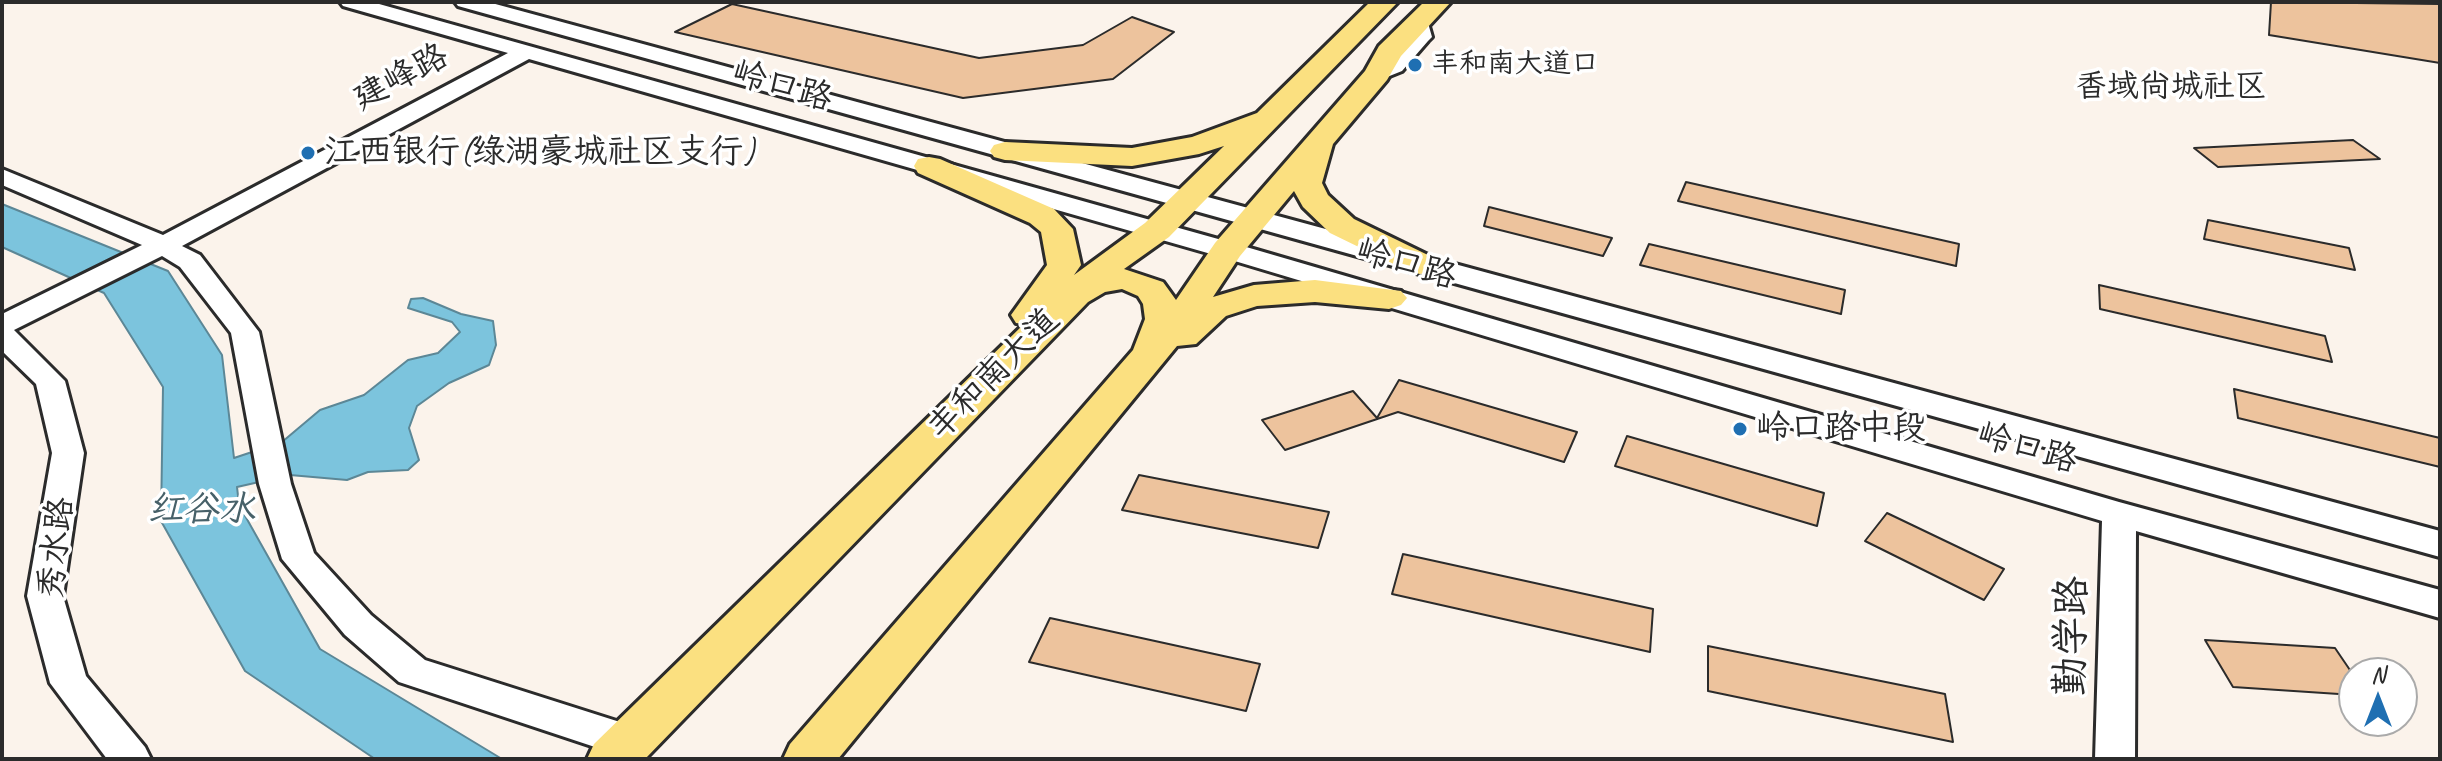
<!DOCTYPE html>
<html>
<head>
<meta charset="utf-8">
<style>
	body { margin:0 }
	#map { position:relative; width:2442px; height:761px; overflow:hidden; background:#fbf3eb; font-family:Caveat,sans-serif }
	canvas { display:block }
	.frame { position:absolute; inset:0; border:4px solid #2b2b2b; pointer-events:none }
	.north { position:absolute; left:2338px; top:657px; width:80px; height:80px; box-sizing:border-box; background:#fff; border:2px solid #aaa; border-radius:50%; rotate:0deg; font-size:22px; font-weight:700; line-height:32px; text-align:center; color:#2b2b2b }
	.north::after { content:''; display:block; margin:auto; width:28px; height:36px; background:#1f6fb2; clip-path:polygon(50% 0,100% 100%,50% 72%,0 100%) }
</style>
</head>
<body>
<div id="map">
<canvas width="2442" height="761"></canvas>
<div class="frame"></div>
<div class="north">N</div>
</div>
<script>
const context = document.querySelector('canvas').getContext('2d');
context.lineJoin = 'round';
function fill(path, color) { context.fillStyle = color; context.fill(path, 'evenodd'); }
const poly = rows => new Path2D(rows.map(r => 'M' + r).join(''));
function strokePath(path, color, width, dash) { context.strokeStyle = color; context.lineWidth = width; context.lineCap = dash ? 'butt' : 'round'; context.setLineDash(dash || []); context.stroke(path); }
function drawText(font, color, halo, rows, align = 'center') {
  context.font = font + ' Caveat,"LXGW WenKai TC",sans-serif'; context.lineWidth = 7; context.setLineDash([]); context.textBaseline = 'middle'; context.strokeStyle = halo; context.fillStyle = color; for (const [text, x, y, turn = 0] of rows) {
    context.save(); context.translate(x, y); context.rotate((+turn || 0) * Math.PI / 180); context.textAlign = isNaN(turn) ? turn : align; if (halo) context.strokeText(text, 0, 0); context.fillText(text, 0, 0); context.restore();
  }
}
const water = poly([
	[2,204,168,271,222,355,234,458,282,442,320,410,364,395,408,360,438,353,460,332,452,322,408,308,411,299,423,298,461,314,493,321,496,345,489,365,449,383,417,406,409,428,419,460,408,470,368,472,347,480,290,475,237,487,239,505,320,649,502,759,375,759,245,671,161,521,163,387,104,293,2,247,2,204]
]);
fill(water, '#7cc4dd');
strokePath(water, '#5c8796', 2);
const building = poly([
	[2271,2,2440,4,2440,63,2269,35,2271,2],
	[732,4,979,58,1083,45,1132,17,1174,32,1113,79,963,98,675,32,732,4],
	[2353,140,2380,159,2218,167,2194,148,2353,140],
	[1686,182,1959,244,1956,266,1678,201,1686,182],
	[1489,207,1612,238,1603,256,1484,226,1489,207],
	[2208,220,2349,248,2355,270,2204,239,2208,220],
	[1649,244,1845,290,1841,314,1640,265,1649,244],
	[2099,285,2325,336,2332,362,2100,309,2099,285],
	[1399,380,1577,432,1564,462,1398,412,1285,450,1262,420,1353,391,1377,418,1399,380],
	[2234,389,2440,438,2440,467,2238,418,2234,389],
	[1627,436,1824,493,1817,526,1615,466,1627,436],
	[1139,475,1329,512,1318,548,1122,510,1139,475],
	[1887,513,2004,569,1984,600,1865,541,1887,513],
	[1403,554,1653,609,1650,652,1392,594,1403,554],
	[1050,618,1260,664,1246,711,1029,662,1050,618],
	[2205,640,2335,648,2354,676,2354,695,2233,687,2205,640],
	[1708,646,1945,694,1953,742,1708,691,1708,646]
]);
fill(building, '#edc39d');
strokePath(building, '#2b2b2b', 2);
const minor = poly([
	[340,2,372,2,1236,244,2119,502,2440,590,2440,618,2136,531,2135,759,2095,759,2102,521,1218,256,529,59,182,246,200,255,259,332,291,484,314,553,371,615,425,660,645,730,651,742,645,754,631,759,399,682,345,635,282,559,259,484,231,333,180,267,162,256,14,330,65,381,84,453,63,596,86,676,145,747,151,759,107,759,50,683,27,596,52,453,36,384,2,351,2,314,142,245,2,185,2,169,163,235,508,53,343,6,340,2],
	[455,2,488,2,2440,531,2440,557,458,6,455,2],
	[1418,17,1428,23,1432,37,1428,41,1402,71,1377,81,1369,79,1366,74,1369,69,1386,61,1410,36,1408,23,1418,17]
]);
const major = poly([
	[1370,2,1398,2,1169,237,1124,269,1163,282,1176,300,1215,243,1365,71,1379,46,1424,2,1451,2,1401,56,1387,80,1333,144,1322,183,1328,195,1354,219,1432,257,1437,264,1432,271,1420,274,1408,271,1330,233,1303,207,1294,191,1240,256,1213,297,1254,285,1315,280,1401,291,1407,298,1401,305,1389,309,1315,302,1257,306,1226,316,1196,344,1177,346,838,759,783,759,790,744,1133,350,1145,319,1143,304,1138,296,1122,289,1105,292,1088,302,645,759,587,759,594,744,1024,324,1016,323,1011,315,1047,265,1041,232,1030,223,918,173,914,166,918,159,929,157,940,159,1054,209,1073,229,1081,265,1074,275,1145,223,1224,146,1199,154,1132,166,1005,160,994,157,990,151,994,145,1005,142,1132,148,1192,137,1257,113,1370,2]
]);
strokePath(minor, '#2b2b2b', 6);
strokePath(major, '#2b2b2b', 6);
fill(minor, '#fff');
fill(major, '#fbe080');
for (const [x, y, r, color] of [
	[1415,65,8,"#1f6fb2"],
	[308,153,8,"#1f6fb2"],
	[1740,429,8,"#1f6fb2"]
]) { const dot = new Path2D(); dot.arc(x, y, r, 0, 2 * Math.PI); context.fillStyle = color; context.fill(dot); strokePath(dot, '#fff', 3); }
drawText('28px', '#2b2b2b', '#fff', [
	["丰和南大道口",1431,65]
], 'left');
drawText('32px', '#2b2b2b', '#fff', [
	["香域尚城社区",2171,88]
]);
drawText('34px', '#2b2b2b', '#fff', [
	["建峰路",401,78,-28],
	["岭口路",782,87,16],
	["岭口路",1406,265,16],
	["丰和南大道",994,375,-45],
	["岭口路",2027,449,16],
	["秀水路",57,548,-84]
]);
drawText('34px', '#2b2b2b', '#fff', [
	["江西银行(绿湖豪城社区支行)",324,153],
	["岭口路中段",1756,429]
], 'left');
drawText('italic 36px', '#476169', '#fff', [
	["红谷水",201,511]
]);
drawText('40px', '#2b2b2b', '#fff', [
	["勤学路",2073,636,-89]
]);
</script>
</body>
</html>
